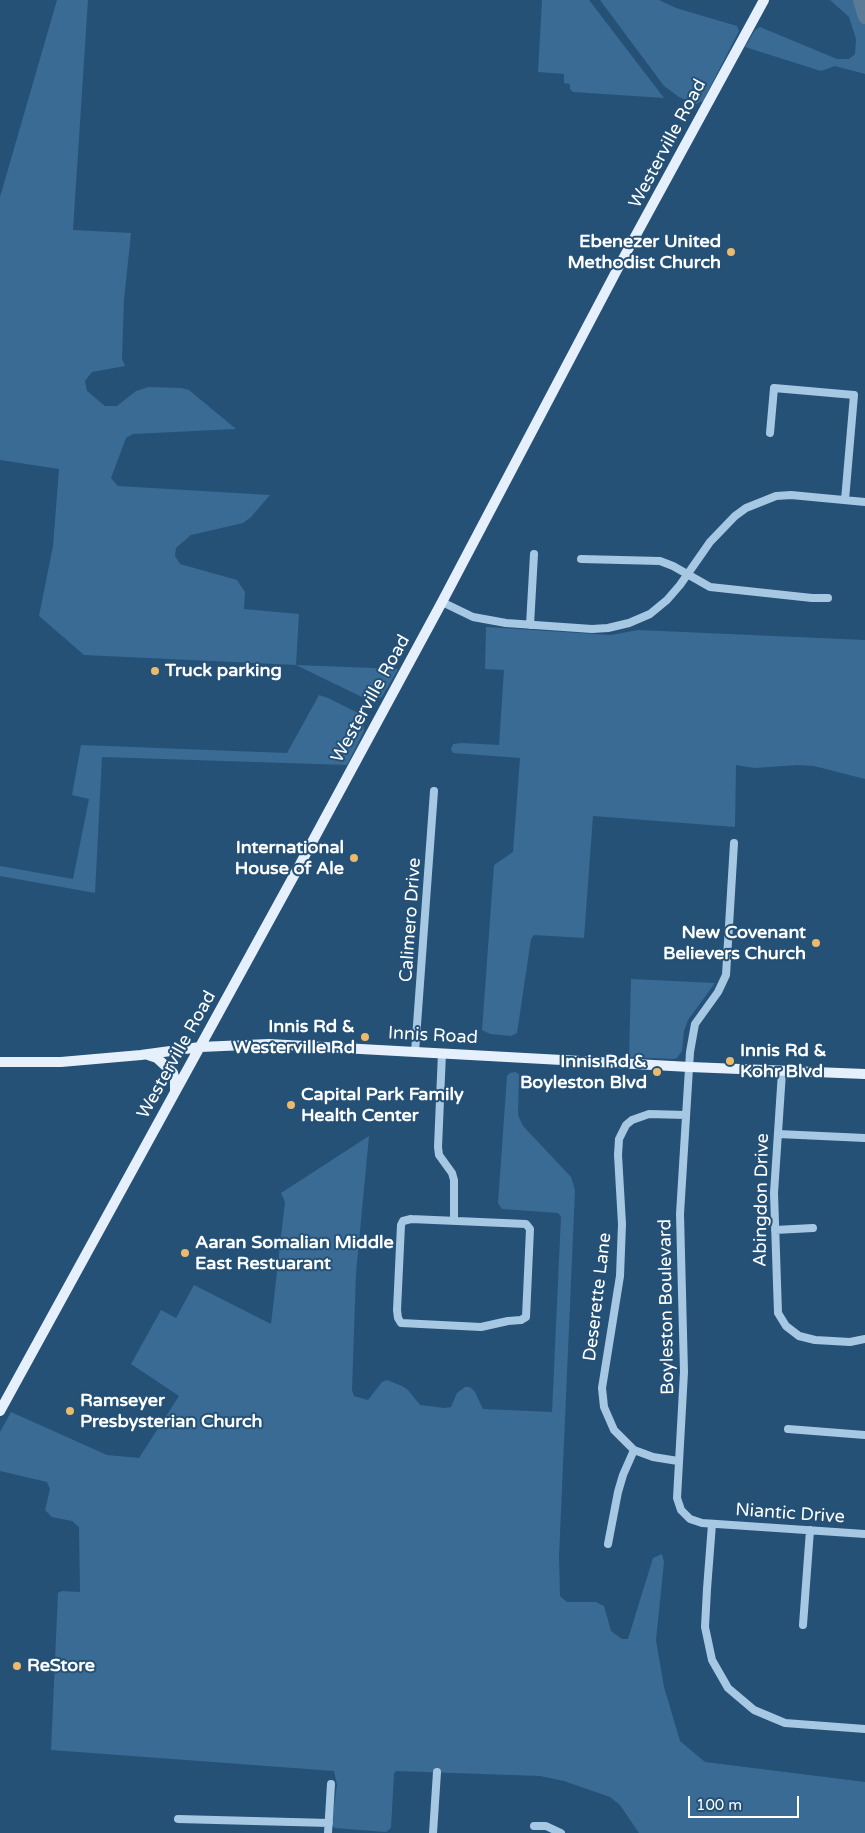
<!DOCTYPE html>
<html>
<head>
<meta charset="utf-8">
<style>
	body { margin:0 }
	#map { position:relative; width:865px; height:1833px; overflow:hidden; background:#255177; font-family:"Varela Round",sans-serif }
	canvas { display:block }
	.scale { position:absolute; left:688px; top:1796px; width:111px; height:22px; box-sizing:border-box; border:2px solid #fff; border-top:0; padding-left:6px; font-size:15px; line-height:18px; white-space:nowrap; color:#fff; -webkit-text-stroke:4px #255177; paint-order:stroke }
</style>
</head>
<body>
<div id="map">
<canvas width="865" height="1833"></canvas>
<div class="scale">100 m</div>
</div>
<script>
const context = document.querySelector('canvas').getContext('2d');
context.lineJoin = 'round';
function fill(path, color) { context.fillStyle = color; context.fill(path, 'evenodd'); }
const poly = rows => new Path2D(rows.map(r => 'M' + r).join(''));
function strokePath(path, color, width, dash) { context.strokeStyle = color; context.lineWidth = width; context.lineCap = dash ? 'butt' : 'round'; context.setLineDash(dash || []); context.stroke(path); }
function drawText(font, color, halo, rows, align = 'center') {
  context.font = font + ' "Varela Round",sans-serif'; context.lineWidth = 4; context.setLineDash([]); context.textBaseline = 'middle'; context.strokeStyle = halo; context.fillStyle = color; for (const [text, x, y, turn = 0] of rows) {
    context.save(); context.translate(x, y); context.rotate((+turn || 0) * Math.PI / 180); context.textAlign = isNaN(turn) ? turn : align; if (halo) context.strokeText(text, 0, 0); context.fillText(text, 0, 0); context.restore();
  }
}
fill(poly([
	[57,0,88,0,73,230,131,233,124,300,122,359,125,366,92,372,85,381,87,391,105,406,117,406,136,391,149,387,181,388,189,390,236,429,133,434,126,438,111,478,118,486,270,495,251,517,243,523,191,535,176,548,175,556,180,564,237,580,245,592,244,609,299,614,296,665,398,669,382,697,373,700,366,699,296,665,84,655,39,616,53,546,59,469,0,460,0,197],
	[542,0,589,0,664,98,573,92,570,89,570,84,564,83,564,74,538,72],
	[600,0,659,0,676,8,737,26,739,31,703,101,696,104,691,102,679,97,664,86],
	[830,0,865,0,865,74,835,66,821,71,745,47,755,30,760,27,837,59,849,59,855,54,856,39,849,17],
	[486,627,611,635,638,630,865,640,865,779,814,766,798,765,754,768,736,765,735,827,593,816,584,938,534,935,531,939,517,1033,511,1036,490,1034,482,1030,494,865,513,852,520,758,453,753,451,749,453,744,462,743,499,745,504,670,485,669],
	[319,695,328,698,360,714,363,717,364,731,347,765,102,757,95,893,0,876,0,866,73,879,89,799,72,795,81,745,287,753],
	[631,979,715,983,688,1020,684,1031,682,1051,677,1058,673,1059,629,1057],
	[515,1072,519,1074,518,1115,523,1126,571,1177,575,1190,559,1557,560,1596,567,1602,596,1602,604,1606,611,1631,622,1639,628,1639,653,1558,662,1554,664,1562,656,1640,664,1687,680,1741,705,1762,865,1782,865,1833,639,1833,620,1805,610,1797,564,1781,540,1776,396,1771,394,1774,391,1828,386,1832,335,1828,331,1826,337,1785,334,1771,51,1750,58,1593,62,1591,80,1592,79,1527,72,1521,52,1517,45,1510,50,1489,47,1482,0,1471,0,1432,11,1412,107,1455,139,1458,179,1396,131,1364,161,1310,176,1318,194,1285,271,1324,285,1202,281,1193,369,1136,356,1273,352,1390,354,1396,368,1400,382,1382,387,1380,402,1386,408,1390,420,1405,445,1408,451,1407,457,1393,465,1387,470,1387,475,1392,483,1409,552,1412,561,1217,558,1213,502,1209,498,1203,507,1076,510,1073]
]), '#396b95');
strokePath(poly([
	[860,0,865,17]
]), '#5a7a96', 14);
strokePath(poly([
	[770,433,774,388,854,395,845,500],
	[581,559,660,561,673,566,710,587,812,598,828,598],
	[442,602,473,617,506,623,592,629,608,628,629,623,650,614,667,600,680,585,710,542,735,516,746,508,776,496,791,495,865,502],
	[530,625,534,554],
	[734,843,726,975,718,992,695,1024,690,1052,680,1214,684,1372,677,1498,681,1510,690,1519,702,1523,865,1534],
	[415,1052,434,791],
	[442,1053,438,1147,439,1155,452,1173,454,1180,454,1221],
	[782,1072,774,1193,778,1313,786,1326,799,1336,815,1340,850,1342,865,1339],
	[778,1134,865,1138],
	[411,1219,526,1224,530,1229,526,1317,521,1320,508,1321,481,1327,401,1323,398,1318,397,1310,401,1225,403,1221,411,1219],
	[775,1230,813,1228],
	[788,1429,865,1435],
	[678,1461,653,1457,634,1450,614,1430,604,1407,602,1388,620,1276,622,1224,618,1155,619,1139,626,1125,632,1120,649,1114,686,1115],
	[712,1524,707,1589,705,1627,712,1660,728,1688,754,1710,785,1723,865,1729],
	[608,1544,618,1492,623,1475,634,1450],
	[803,1625,810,1530],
	[178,1819,329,1823],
	[534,1826,546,1826,561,1833],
	[328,1833,331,1784],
	[433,1833,437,1772]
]), '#a7c8e3', 8);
strokePath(poly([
	[148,1055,157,1058,173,1073,175,1081,175,1091],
	[0,1062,61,1062,141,1055,200,1047,269,1044,690,1067,865,1074],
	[0,1411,297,870,442,602,618,268,764,0]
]), '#e6f0fc', 10);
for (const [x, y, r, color] of [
	[731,252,5,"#ecba6c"],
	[155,671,5,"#ecba6c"],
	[354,858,5,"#ecba6c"],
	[816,943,5,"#ecba6c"],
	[365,1037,5,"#ecba6c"],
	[730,1061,5,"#ecba6c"],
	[657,1072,5,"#ecba6c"],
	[291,1105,5,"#ecba6c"],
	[185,1253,5,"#ecba6c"],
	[70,1411,5,"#ecba6c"],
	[17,1666,5,"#ecba6c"]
]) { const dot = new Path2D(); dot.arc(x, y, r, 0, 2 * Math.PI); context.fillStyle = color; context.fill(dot); strokePath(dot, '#255177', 2); }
drawText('18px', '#fff', '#255177', [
	["Westerville Road",668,144,-62],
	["Westerville Road",371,699,-61],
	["Calimero Drive",411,920,-86],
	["Innis Road",433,1036,3],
	["Westerville Road",177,1055,-61],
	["Abingdon Drive",762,1200,-89],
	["Deserette Lane",598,1297,-83],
	["Boyleston Boulevard",667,1307,-91],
	["Niantic Drive",790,1514,4]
]);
drawText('bold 18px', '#fff', '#255177', [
	["Ebenezer United",721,242,"right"],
	["Methodist Church",721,263,"right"],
	["Truck parking",165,671],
	["International",344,848,"right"],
	["House of Ale",344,869,"right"],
	["New Covenant",806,933,"right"],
	["Believers Church",806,954,"right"],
	["Innis Rd &",355,1027,"right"],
	["Westerville Rd",355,1048,"right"],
	["Innis Rd &",740,1051],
	["Kohr Blvd",740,1072],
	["Innis Rd &",647,1062,"right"],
	["Boyleston Blvd",647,1083,"right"],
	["Capital Park Family",301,1095],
	["Health Center",301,1116],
	["Aaran Somalian Middle",195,1243],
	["East Restuarant",195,1264],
	["Ramseyer",80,1401],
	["Presbysterian Church",80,1422],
	["ReStore",27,1666]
], 'left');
</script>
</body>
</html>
